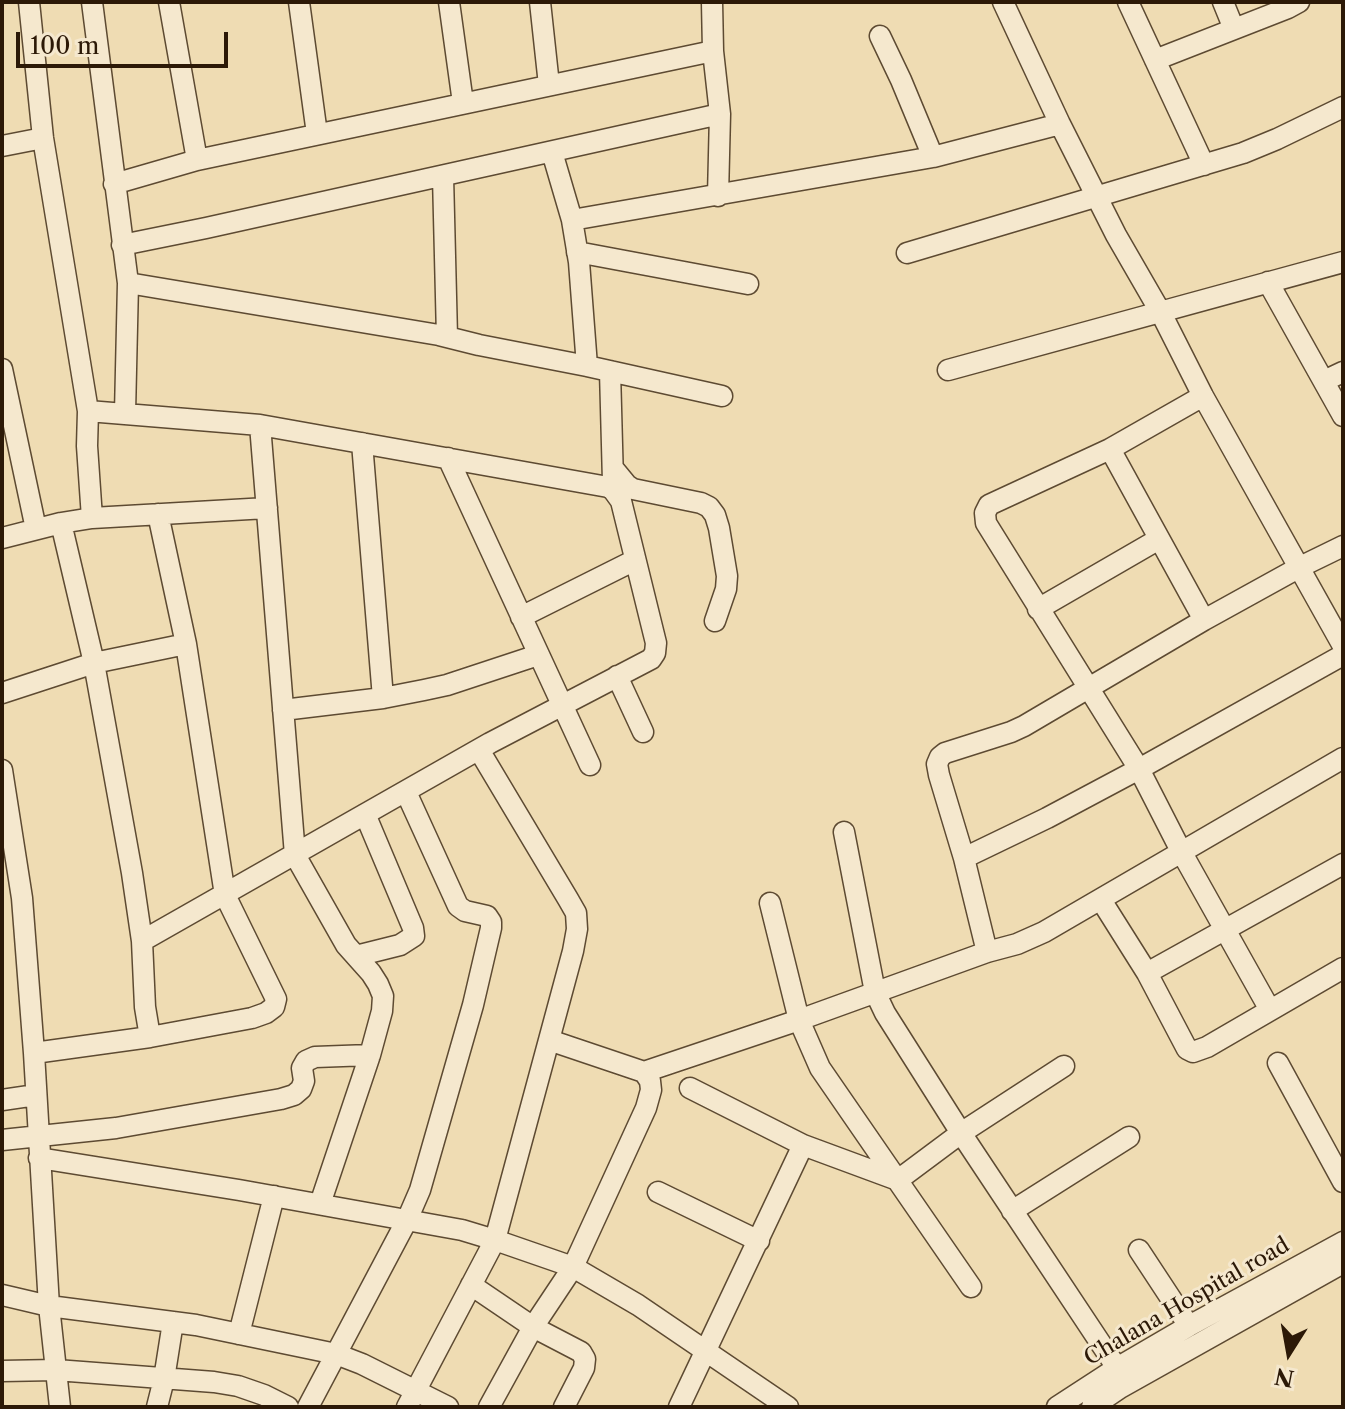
<!DOCTYPE html>
<html>
<head>
<meta charset="utf-8">
<style>
	body { margin:0 }
	#map { position:relative; width:1345px; height:1409px; overflow:hidden; background:#efdcb3; font-family:"Libre Caslon Text",serif }
	canvas { display:block }
	.frame { position:absolute; inset:0; border:4px solid #2c1907; pointer-events:none }
	.north { position:absolute; left:1249px; top:1313px; width:80px; height:80px; -webkit-text-stroke:6px #f5e8ce; paint-order:stroke; rotate:191deg; font-size:22px; font-weight:700; line-height:32px; text-align:center; color:#2c1907 }
	.north::after { content:''; display:block; margin:auto; width:28px; height:36px; background:#2c1907; clip-path:polygon(50% 0,100% 100%,50% 72%,0 100%) }
	.scale { position:absolute; left:16px; top:32px; width:212px; height:36px; box-sizing:border-box; border:4px solid #2c1907; border-top:0; padding-left:10px; font-size:24px; line-height:28px; white-space:nowrap; color:#2c1907; -webkit-text-stroke:6px #f5e8ce; paint-order:stroke }
</style>
</head>
<body>
<div id="map">
<canvas width="1345" height="1409"></canvas>
<div class="frame"></div>
<div class="north">N</div>
<div class="scale">100 m</div>
</div>
<script>
const context = document.querySelector('canvas').getContext('2d');
context.lineJoin = 'round';
const poly = rows => new Path2D(rows.map(r => 'M' + r).join(''));
function strokePath(path, color, width, dash) { context.strokeStyle = color; context.lineWidth = width; context.lineCap = dash ? 'butt' : 'round'; context.setLineDash(dash || []); context.stroke(path); }
function drawText(font, color, halo, rows, align = 'center') {
  context.font = font + ' "Libre Caslon Text",serif'; context.lineWidth = 6; context.setLineDash([]); context.textBaseline = 'middle'; context.strokeStyle = halo; context.fillStyle = color; for (const [text, x, y, turn = 0] of rows) {
    context.save(); context.translate(x, y); context.rotate((+turn || 0) * Math.PI / 180); context.textAlign = isNaN(turn) ? turn : align; if (halo) context.strokeText(text, 0, 0); context.fillText(text, 0, 0); context.restore();
  }
}
const minor = poly([
	[29,2,43,138,88,411,87,446,92,518],
	[92,2,128,283,125,413],
	[169,2,197,160],
	[299,2,317,134],
	[449,2,463,103],
	[540,2,549,85],
	[712,2,713,51,720,114,718,196],
	[1003,2,1060,124,1116,235,1161,313,1203,396,1343,646],
	[1128,2,1204,165],
	[1223,2,1234,29],
	[880,36,901,80,933,157],
	[1155,60,1288,8,1299,2],
	[2,146,43,138],
	[552,152,572,220,579,262,587,366],
	[443,176,447,337],
	[114,184,197,160,713,51],
	[572,220,933,157,1060,124],
	[122,245,206,228,720,114],
	[577,252,748,284],
	[907,253,1243,153,1277,139,1343,107],
	[1268,282,1343,416],
	[128,283,439,335,479,345,587,366,722,396],
	[2,369,36,529],
	[948,370,1343,262],
	[610,371,613,482],
	[1324,381,1343,372],
	[1203,396,1110,449,989,505,985,513,986,523,1139,769,1182,853,1270,1010],
	[88,411,260,425,608,487,613,490,621,501,656,643,655,653,651,659,490,743,142,941],
	[260,425,295,855,346,945,371,973,378,984,383,996,382,1011,370,1055,320,1204],
	[362,443,383,698],
	[1110,449,1204,620],
	[448,458,590,765],
	[613,468,627,485,633,489,701,503,709,507,715,515,719,528,727,576,726,589,715,621],
	[61,523,94,663,132,873,142,941,145,1007,150,1037],
	[2,538,61,523,92,518,267,508],
	[1038,609,1159,539],
	[521,617,635,560],
	[617,676,643,732],
	[2,693,94,663,186,644],
	[283,710,383,698,424,690,447,685,538,655],
	[2,770,22,898,34,1053,49,1306,60,1407],
	[844,832,875,992,885,1013,961,1133,1117,1368],
	[964,858,1047,818,1139,769,1343,655],
	[1101,900,1147,973,1187,1049,1193,1052,1207,1047,1343,968],
	[770,903,799,1020,820,1068,971,1287],
	[987,952,964,858,939,775,937,764,940,757,945,753,1011,732,1024,726,1204,620,1300,567,1343,546],
	[356,956,400,945,414,936,413,928,365,814],
	[1147,973,1343,864],
	[34,1053,150,1037,252,1018,266,1013,274,1007,276,999,225,895,186,644,158,514],
	[1278,1063,1343,1182],
	[644,1072,799,1020,987,952,1017,944,1044,932,1343,758],
	[690,1088,803,1145,895,1179,906,1174,961,1133,1064,1066],
	[2,1100,36,1095],
	[2,1140,116,1128,281,1099,294,1095,301,1089,304,1081,302,1068,306,1061,315,1057,370,1055],
	[39,1158,239,1190,462,1230,495,1240,573,1267,638,1305,788,1407],
	[658,1192,759,1241],
	[1012,1211,1129,1137],
	[1139,1250,1189,1326],
	[471,1285,533,1327,581,1352,585,1359,584,1368,564,1407],
	[2,1295,49,1306,196,1325,336,1354,362,1364,448,1407],
	[239,1334,274,1196],
	[2,1371,56,1370,214,1382,238,1386,264,1395,288,1407],
	[157,1407,164,1379,173,1322],
	[308,1407,407,1220,420,1190,473,1005,491,928,491,922,487,916,465,911,458,906,406,792],
	[407,1407,495,1240,573,951,577,929,576,913,568,899,479,750],
	[489,1407,533,1327,573,1267,646,1108,651,1090,650,1081,644,1072,549,1040],
	[679,1407,803,1145],
	[1057,1407,1117,1368,1189,1326,1343,1242],
	[1092,1407,1120,1388,1343,1263]
]);
strokePath(minor, '#5d4a32', 23);
strokePath(minor, '#f5e8ce', 20);
drawText('22px', '#2c1907', '#f5e8ce', [
	["Chalana Hospital road",1187,1302,-30]
]);
</script>
</body>
</html>
